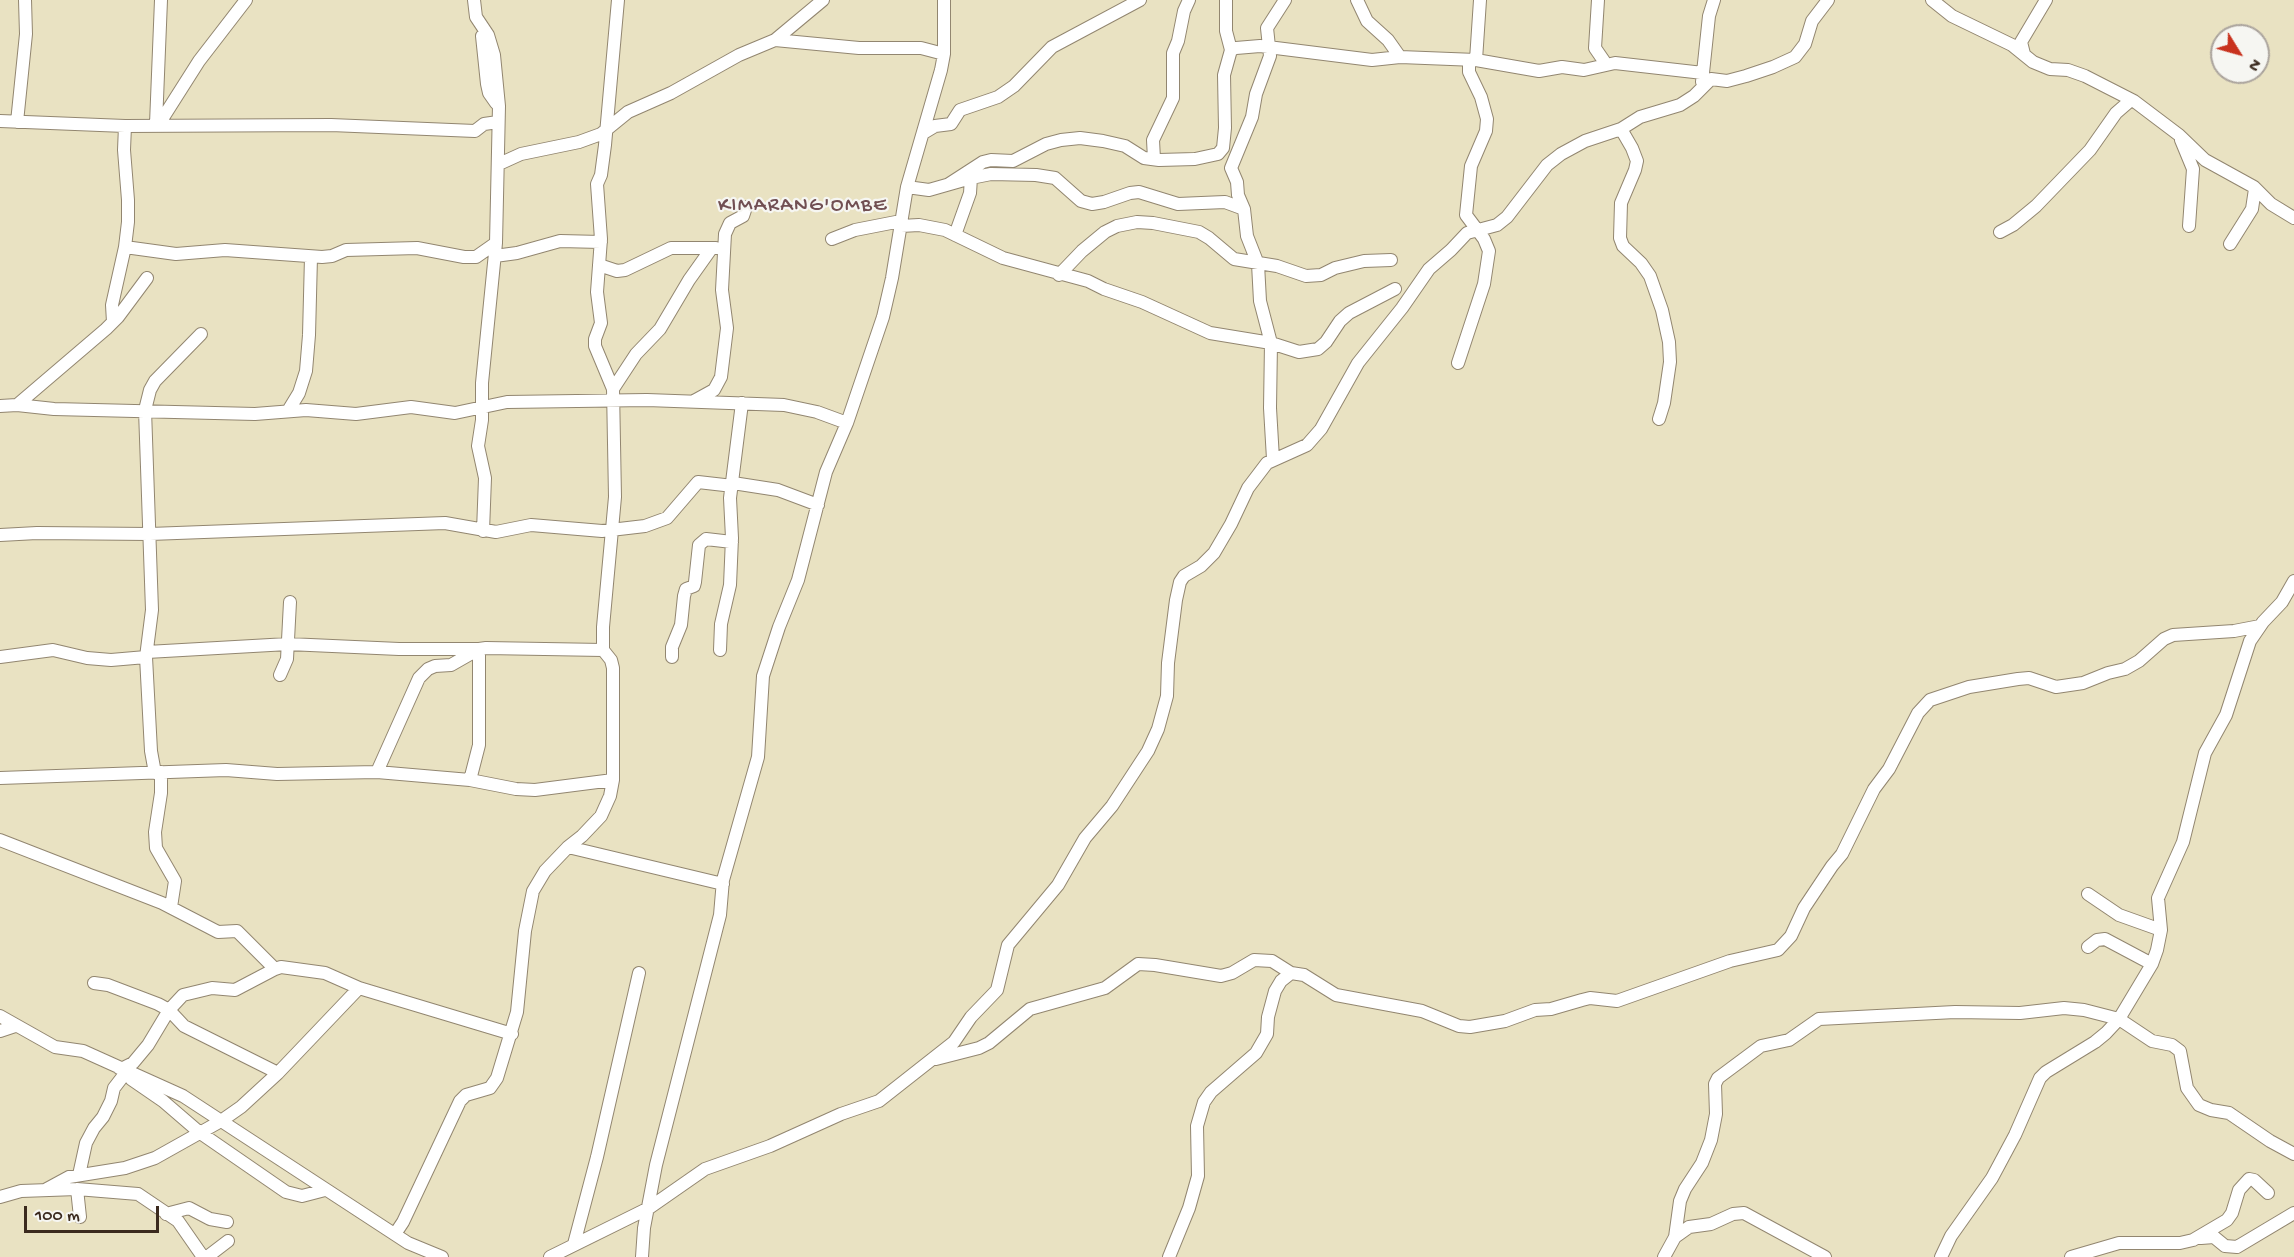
<!DOCTYPE html>
<html>
<head>
<meta charset="utf-8">
<style>
	body { margin:0 }
	#map { position:relative; width:2294px; height:1257px; overflow:hidden; background:#e9e2c2; font-family:"Gochi Hand",sans-serif }
	canvas { display:block }
	.north { position:absolute; left:2210px; top:24px; width:60px; height:60px; box-sizing:border-box; background:#f6f6f2; border:2px solid #aba49d; border-radius:50%; rotate:127deg; font-size:16px; font-weight:700; line-height:24px; text-align:center; color:#3b2a1e }
	.north::after { content:''; display:block; margin:auto; width:21px; height:27px; background:#c8321e; clip-path:polygon(50% 0,100% 100%,50% 72%,0 100%) }
	.scale { position:absolute; left:24px; top:1206px; width:135px; height:27px; box-sizing:border-box; border:3px solid #3b2a1e; border-top:0; padding-left:8px; font-size:18px; line-height:21px; white-space:nowrap; color:#3b2a1e; -webkit-text-stroke:4px #f6f6f2; paint-order:stroke }
</style>
</head>
<body>
<div id="map">
<canvas width="2294" height="1257"></canvas>
<div class="north">N</div>
<div class="scale">100 m</div>
</div>
<script>
const context = document.querySelector('canvas').getContext('2d');
context.lineJoin = 'round';
const poly = rows => new Path2D(rows.map(r => 'M' + r).join(''));
function strokePath(path, color, width, dash) { context.strokeStyle = color; context.lineWidth = width; context.lineCap = dash ? 'butt' : 'round'; context.setLineDash(dash || []); context.stroke(path); }
function drawText(font, color, halo, rows, align = 'center') {
  context.font = font + ' "Gochi Hand",sans-serif'; context.lineWidth = 4.5; context.setLineDash([]); context.textBaseline = 'middle'; context.strokeStyle = halo; context.fillStyle = color; for (const [text, x, y, turn = 0] of rows) {
    context.save(); context.translate(x, y); context.rotate((+turn || 0) * Math.PI / 180); context.textAlign = isNaN(turn) ? turn : align; if (halo) context.strokeText(text, 0, 0); context.fillText(text, 0, 0); context.restore();
  }
}
const minor = poly([
	[474,0,476,17,488,35,494,55,499,106,496,243,482,383,482,420,478,446,485,478,483,531],
	[1226,0,1226,31,1231,50],
	[1357,0,1367,21,1388,40,1400,57],
	[1598,0,1595,48,1606,64],
	[1932,0,1952,16,2012,45,2033,62,2050,69,2068,70,2085,76,2134,101,2179,135,2205,160,2254,187,2271,204,2294,218],
	[482,36,487,84,489,93,496,103],
	[775,40,859,48,921,48,944,54],
	[2024,54,2021,42,2046,0],
	[1476,60,1480,0],
	[1702,82,1709,16,1714,0],
	[0,121,125,126,331,125,475,131,484,124,498,122],
	[17,122,26,34,25,0],
	[156,124,161,0],
	[159,124,199,61,246,0],
	[1621,129,1632,148,1637,161,1635,170,1621,203,1620,238,1623,246,1641,263,1650,276,1662,310,1669,342,1670,362,1664,403,1659,419],
	[925,132,935,126,951,124,960,110,998,97,1014,86,1052,47,1140,0],
	[2181,140,2193,169,2189,226],
	[1154,159,1153,140,1173,98,1173,53,1178,41,1184,11,1189,0],
	[499,164,521,154,579,142,601,134,628,112,671,93,739,55,775,40,823,0],
	[949,184,983,162,991,160,1013,161,1046,144,1061,140,1080,138,1103,141,1125,146,1144,158,1159,160,1195,159,1218,154,1223,148,1225,128,1224,75,1231,50,1236,48,1260,46,1372,60,1400,57,1476,60,1539,71,1562,67,1584,70,1615,63,1703,73],
	[907,187,929,190,971,178,991,174,1036,175,1055,178,1081,201,1092,204,1104,202,1130,193,1139,192,1178,204,1225,202,1244,209],
	[901,226,919,225,945,230,1003,258,1088,281,1104,289,1142,302,1210,333,1271,343,1299,352,1318,349,1326,342,1340,321,1349,313,1395,289],
	[2000,232,2013,225,2036,206,2090,150,2116,113,2131,100],
	[955,235,970,193,971,178],
	[832,239,855,230,901,221],
	[2230,244,2252,209,2255,189],
	[125,247,176,254,225,250,322,257,332,256,346,250,417,248,464,257,476,257,496,243],
	[495,256,517,253,560,241,601,242],
	[599,265,617,271,625,270,671,248,716,248],
	[1059,275,1082,251,1105,232,1117,226,1137,222,1153,223,1199,232,1209,238,1234,259,1277,266,1306,276,1321,275,1335,268,1364,261,1391,260],
	[113,322,112,305,125,247,128,222,128,200,124,150,125,126],
	[1458,363,1484,284,1489,251,1484,239,1466,215,1471,166,1486,131,1487,119,1481,97,1469,72,1469,61],
	[613,389,636,354,660,329,689,280,711,249],
	[694,401,714,390,721,377,727,328,722,290,725,234,730,223,743,216,746,207],
	[17,405,106,329,118,317,147,278],
	[0,406,17,405,54,409,255,414,306,410,356,414,411,407,455,413,507,402,647,400,784,405,817,412,847,423],
	[288,411,299,393,306,371,309,335,311,257],
	[1273,459,1270,408,1271,343,1260,301,1258,264,1247,236,1244,209,1238,195,1237,182,1231,168,1252,117,1256,94,1270,56,1267,28,1285,0],
	[733,483,778,490,818,505],
	[0,535,37,533,150,534,445,523,496,532,531,525,602,531,645,526,667,518,698,482,733,486],
	[720,650,721,624,730,585,732,538,730,498,742,403],
	[147,652,288,644,399,649,479,649,479,745,470,780],
	[0,657,53,650,87,658,111,660,146,657],
	[672,657,672,647,681,625,684,596,686,589,694,586,695,582,699,545,706,539,732,542],
	[280,675,287,659,290,602],
	[161,772,161,793,155,832,156,848,175,881,171,907],
	[377,772,419,678,428,669,435,666,451,665,479,649,486,648,603,650],
	[155,773,151,751,146,657,152,610,145,410,150,390,155,381,201,334],
	[0,778,226,770,277,774,377,772,470,780,516,789,535,790,613,780],
	[0,840,162,903,218,932,237,931,275,969],
	[568,847,723,884],
	[2088,894,2119,915,2161,930],
	[2088,947,2097,940,2105,939,2152,964],
	[94,983,108,985,158,1004,169,1010,184,1026,278,1073],
	[0,1016,55,1047,83,1051,183,1096,408,1243,442,1257],
	[0,1031,15,1026],
	[936,1059,979,1048,989,1043,1030,1009,1105,988,1138,964,1155,965,1221,976,1232,973,1254,960,1272,961,1291,973,1304,975,1336,995,1422,1011,1459,1026,1470,1027,1505,1021,1535,1010,1551,1009,1582,1000,1590,998,1617,1001,1730,961,1778,950,1791,936,1804,908,1832,866,1842,854,1874,789,1889,769,1918,713,1930,700,1969,687,2018,679,2029,678,2056,687,2083,683,2108,673,2125,669,2139,661,2164,639,2173,635,2234,631,2260,626],
	[119,1068,123,1068,133,1063,148,1045,169,1010,183,995,212,988,235,990,275,969,281,967,325,973,359,988,512,1034],
	[131,1079,163,1101,199,1132,286,1192,302,1196,325,1190],
	[79,1175,86,1143,94,1128,103,1117,111,1101,114,1088,124,1075],
	[77,1189,80,1217],
	[45,1190,69,1177,125,1168,155,1158,221,1121,241,1107,278,1073,359,988],
	[0,1197,21,1191,77,1189,138,1194,178,1221,203,1257],
	[166,1214,189,1208,210,1219,227,1222],
	[395,1234,403,1222,460,1101,466,1095,490,1088,497,1078,517,1012,525,931,533,891,545,871,568,847,582,836,601,816,610,796,613,780,613,668,611,660,603,650,603,627,615,497,613,389,595,346,595,339,601,323,597,292,601,239,597,184,601,175,605,145,618,0],
	[1675,1237,1689,1227,1711,1224,1733,1214,1744,1213,1825,1257],
	[2201,1238,2214,1237,2225,1246,2237,1247,2294,1213],
	[574,1244,597,1157,639,973],
	[207,1257,228,1241],
	[550,1257,649,1208,705,1169,770,1146,841,1114,879,1101,954,1042,971,1017,997,990,1008,945,1058,885,1085,838,1112,806,1148,751,1158,729,1167,696,1168,663,1176,600,1180,582,1184,576,1201,566,1214,553,1231,524,1248,488,1267,463,1307,445,1321,429,1358,363,1402,308,1429,269,1451,250,1467,233,1497,225,1507,217,1547,165,1561,154,1585,141,1621,129,1640,117,1680,105,1694,96,1711,79,1727,81,1746,76,1773,67,1795,57,1805,44,1812,21,1828,0],
	[642,1257,644,1228,656,1165,720,915,723,880,758,757,763,676,779,627,798,580,826,472,847,423,883,317,892,278,907,187,941,70,944,54,944,0],
	[1169,1257,1189,1208,1198,1176,1197,1126,1204,1102,1211,1092,1256,1053,1267,1034,1268,1017,1275,991,1281,981,1291,973],
	[1664,1257,1675,1237,1680,1201,1685,1189,1702,1163,1711,1140,1716,1114,1715,1084,1718,1078,1761,1046,1789,1040,1819,1019,1955,1012,2020,1013,2064,1008,2084,1010,2119,1019,2152,1041,2172,1045,2180,1051,2187,1088,2199,1105,2211,1110,2229,1113,2270,1141,2294,1154],
	[1941,1257,1951,1236,1992,1178,2015,1135,2040,1078,2046,1072,2095,1042,2106,1033,2119,1019,2152,964,2157,950,2161,930,2158,898,2183,842,2205,753,2226,715,2250,641,2263,622,2282,602,2294,581],
	[2071,1257,2119,1243,2180,1243,2193,1240,2227,1220,2232,1213,2239,1190,2249,1179,2254,1180,2268,1193]
]);
strokePath(minor, '#928670', 14);
strokePath(minor, '#fff', 12);
context.letterSpacing = '1.5px';
drawText('21px', '#714f52', '#f6f6f2', [
	["KIMARANG'OMBE",803,207]
]);
context.letterSpacing = '0px';
</script>
</body>
</html>
